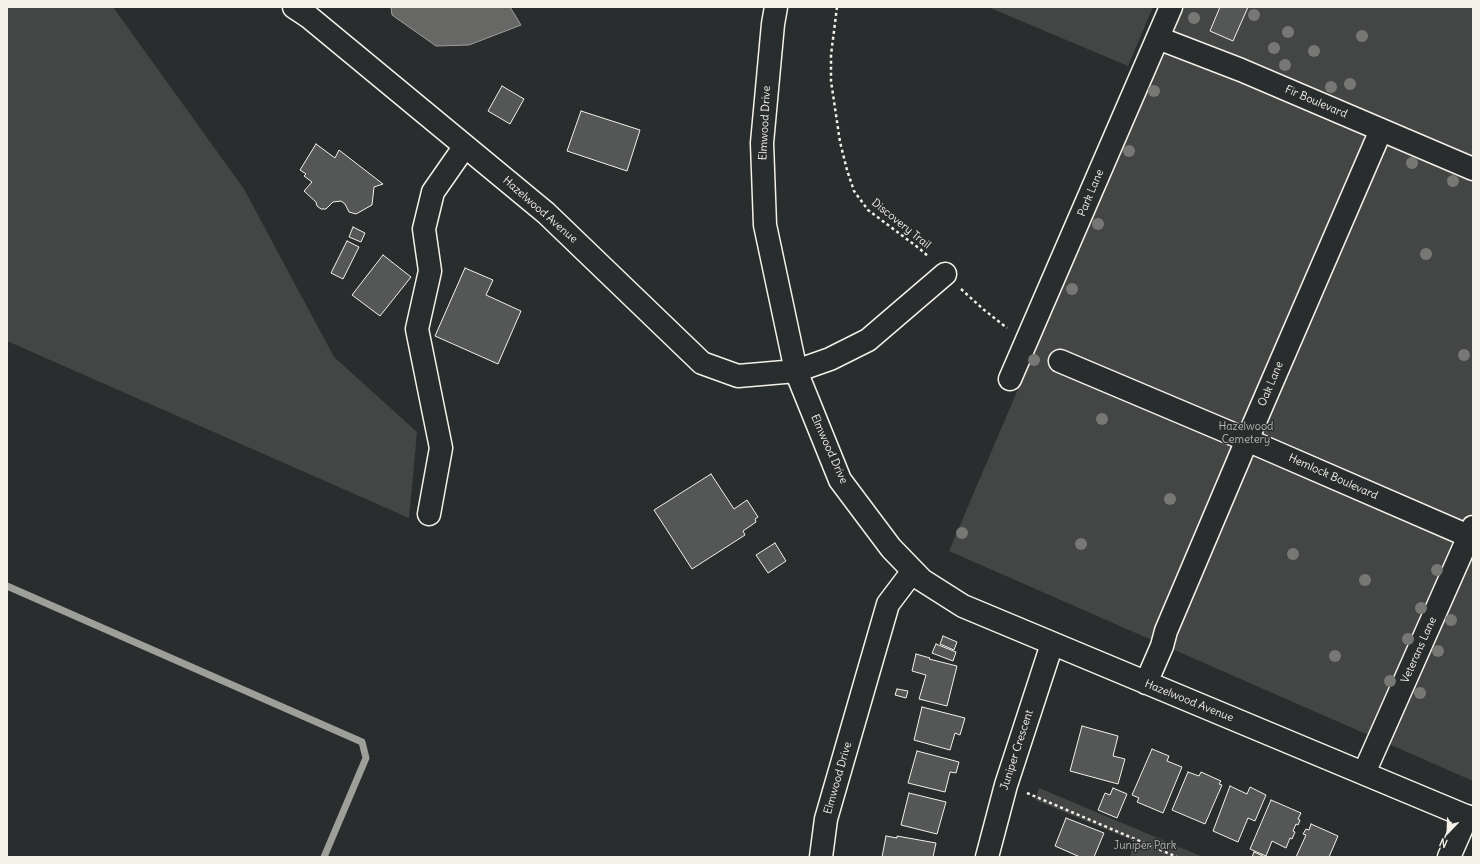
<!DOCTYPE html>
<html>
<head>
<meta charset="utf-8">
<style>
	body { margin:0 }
	#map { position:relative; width:1480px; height:864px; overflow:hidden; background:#2a2d2e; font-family:Delius,sans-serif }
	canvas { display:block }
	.frame { position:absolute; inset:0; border:8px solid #f4f1e8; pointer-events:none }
	.north { position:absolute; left:1428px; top:812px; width:40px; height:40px; -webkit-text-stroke:3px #2a2d2e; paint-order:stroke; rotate:203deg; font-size:11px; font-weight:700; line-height:16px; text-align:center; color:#f4f1e8 }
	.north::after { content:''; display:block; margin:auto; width:14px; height:18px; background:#f4f1e8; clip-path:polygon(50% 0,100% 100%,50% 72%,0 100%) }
</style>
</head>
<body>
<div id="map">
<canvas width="1480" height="864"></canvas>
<div class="frame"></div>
<div class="north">N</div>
</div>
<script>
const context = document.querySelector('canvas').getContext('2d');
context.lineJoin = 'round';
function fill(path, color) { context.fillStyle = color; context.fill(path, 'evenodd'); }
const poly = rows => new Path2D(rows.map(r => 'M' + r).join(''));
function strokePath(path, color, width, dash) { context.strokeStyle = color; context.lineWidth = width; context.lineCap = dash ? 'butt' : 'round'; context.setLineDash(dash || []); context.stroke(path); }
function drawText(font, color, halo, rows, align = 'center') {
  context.font = font + ' Delius,sans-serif'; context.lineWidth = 3; context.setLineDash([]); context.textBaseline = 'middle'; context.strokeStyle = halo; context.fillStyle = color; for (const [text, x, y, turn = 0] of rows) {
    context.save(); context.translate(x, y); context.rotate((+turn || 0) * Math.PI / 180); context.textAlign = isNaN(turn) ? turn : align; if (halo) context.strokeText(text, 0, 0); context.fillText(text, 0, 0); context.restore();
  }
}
fill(poly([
	[7,7,113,7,244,189,334,357,417,432,409,518,7,341],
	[988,7,1153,7,1128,66],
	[1181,7,1473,7,1473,781,949,551],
	[1039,788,1203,857,1130,857,1134,841,1035,800]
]), '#444645');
const water = poly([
	[391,7,510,7,521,25,469,45,436,46,392,15,391,7]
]);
fill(water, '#676866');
strokePath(water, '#9f9f9a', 1);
strokePath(poly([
	[7,586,362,742,366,758,324,857]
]), '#9f9f9a', 7);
const building = poly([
	[1220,7,1248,7,1233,41,1210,31,1220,7],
	[502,86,524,99,510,124,488,111,502,86],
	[581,111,640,130,627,171,567,151,581,111],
	[316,144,335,158,339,150,383,184,374,187,372,205,356,214,349,212,345,204,341,201,333,202,326,209,321,209,317,206,316,202,304,191,312,182,304,176,306,174,300,170,316,144],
	[353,227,365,233,361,242,349,237,353,227],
	[347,241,359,247,343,279,331,273,347,241],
	[383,255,411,277,380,316,352,295,383,255],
	[465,268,493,280,486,295,521,311,498,364,435,336,465,268],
	[711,474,734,509,747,500,758,517,755,519,756,522,743,531,745,535,692,569,654,510,711,474],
	[775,543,786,561,768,573,756,555,775,543],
	[943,636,957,642,954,650,940,644,943,636],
	[936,644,956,652,953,661,932,653,936,644],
	[916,654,930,658,929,659,957,666,947,706,919,699,926,675,912,671,916,654],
	[897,689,908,691,906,698,895,695,897,689],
	[922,707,965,718,960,735,955,733,950,750,914,740,922,707],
	[1082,726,1118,736,1113,756,1125,759,1118,784,1070,771,1082,726],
	[1152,749,1169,756,1167,761,1182,767,1163,813,1137,802,1139,798,1132,795,1152,749],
	[917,751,959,762,956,773,950,772,945,792,908,783,917,751],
	[1188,772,1199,776,1201,772,1221,781,1219,784,1222,785,1205,824,1172,810,1188,772],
	[1230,786,1247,794,1250,787,1266,795,1255,821,1248,818,1238,842,1213,831,1230,786],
	[1113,788,1127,794,1117,818,1098,810,1105,793,1110,795,1113,788],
	[909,793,946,802,937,834,901,825,909,793],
	[1271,800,1301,813,1298,819,1300,820,1298,825,1296,824,1293,831,1295,832,1292,839,1290,838,1286,848,1272,841,1266,856,1250,849,1271,800],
	[1066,818,1104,833,1094,857,1080,857,1055,846,1066,818],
	[1311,824,1338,836,1329,857,1296,857,1306,835,1303,834,1306,829,1309,830,1311,824],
	[886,836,897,838,897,836,936,843,933,857,882,857,886,836],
	[1254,852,1263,856,1263,857,1252,857,1254,852]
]);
fill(building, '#555756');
strokePath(building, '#f4f1e8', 1);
const minor = poly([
	[294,7,309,17,546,213,702,363,738,376,796,371,830,359,868,340,945,274],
	[776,7,773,24,762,143,765,225,796,371,840,480,891,548,922,580,963,606,1473,819],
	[1158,38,1241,70,1473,169],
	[1060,361,1247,440,1473,538],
	[1010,379,1171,7],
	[429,514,441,448,417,329,430,271,424,229,433,192,465,146],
	[1146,683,1162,646,1166,631,1247,440,1381,130],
	[1364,773,1473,527],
	[821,857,826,819,888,604,913,571],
	[987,857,1006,785,1052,644],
	[1449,857,1467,816]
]);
strokePath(minor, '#f4f1e8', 25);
strokePath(poly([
	[837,7,831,55,831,81,840,142,847,170,854,191,868,210,920,249,929,257],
	[961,289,983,309,1007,328],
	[1027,793,1177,857]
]), '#f4f1e8', 2.5, [3, 3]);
strokePath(minor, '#2a2d2e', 22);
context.fillStyle = '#777875';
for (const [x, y] of [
	[1254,15],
	[1194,18],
	[1288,32],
	[1362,36],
	[1274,48],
	[1314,51],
	[1285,65],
	[1350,84],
	[1331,87],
	[1154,91],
	[1129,151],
	[1412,163],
	[1453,181],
	[1098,224],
	[1426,254],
	[1072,289],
	[1464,355],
	[1034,360],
	[1102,419],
	[1170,499],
	[962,533],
	[1081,544],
	[1293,554],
	[1437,570],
	[1365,580],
	[1421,608],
	[1451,620],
	[1408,639],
	[1438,651],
	[1335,656],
	[1390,681],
	[1420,693]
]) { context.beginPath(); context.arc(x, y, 6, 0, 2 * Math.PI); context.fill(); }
drawText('11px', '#f4f1e8', '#2a2d2e', [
	["Fir Boulevard",1316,102,23],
	["Elmwood Drive",765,123,-87],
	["Park Lane",1091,193,-67],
	["Hazelwood Avenue",540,210,41],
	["Discovery Trail",901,224,39],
	["Oak Lane",1271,384,-67],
	["Elmwood Drive",829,449,66],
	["Hemlock Boulevard",1333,477,24],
	["Veterans Lane",1419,650,-66],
	["Hazelwood Avenue",1189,701,22],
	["Juniper Crescent",1017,750,-72],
	["Elmwood Drive",838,778,-74]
]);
drawText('11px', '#b6b5af', '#2a2d2e', [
	["Hazelwood",1246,427],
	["Cemetery",1246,440],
	["Juniper Park",1145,846]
]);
</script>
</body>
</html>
